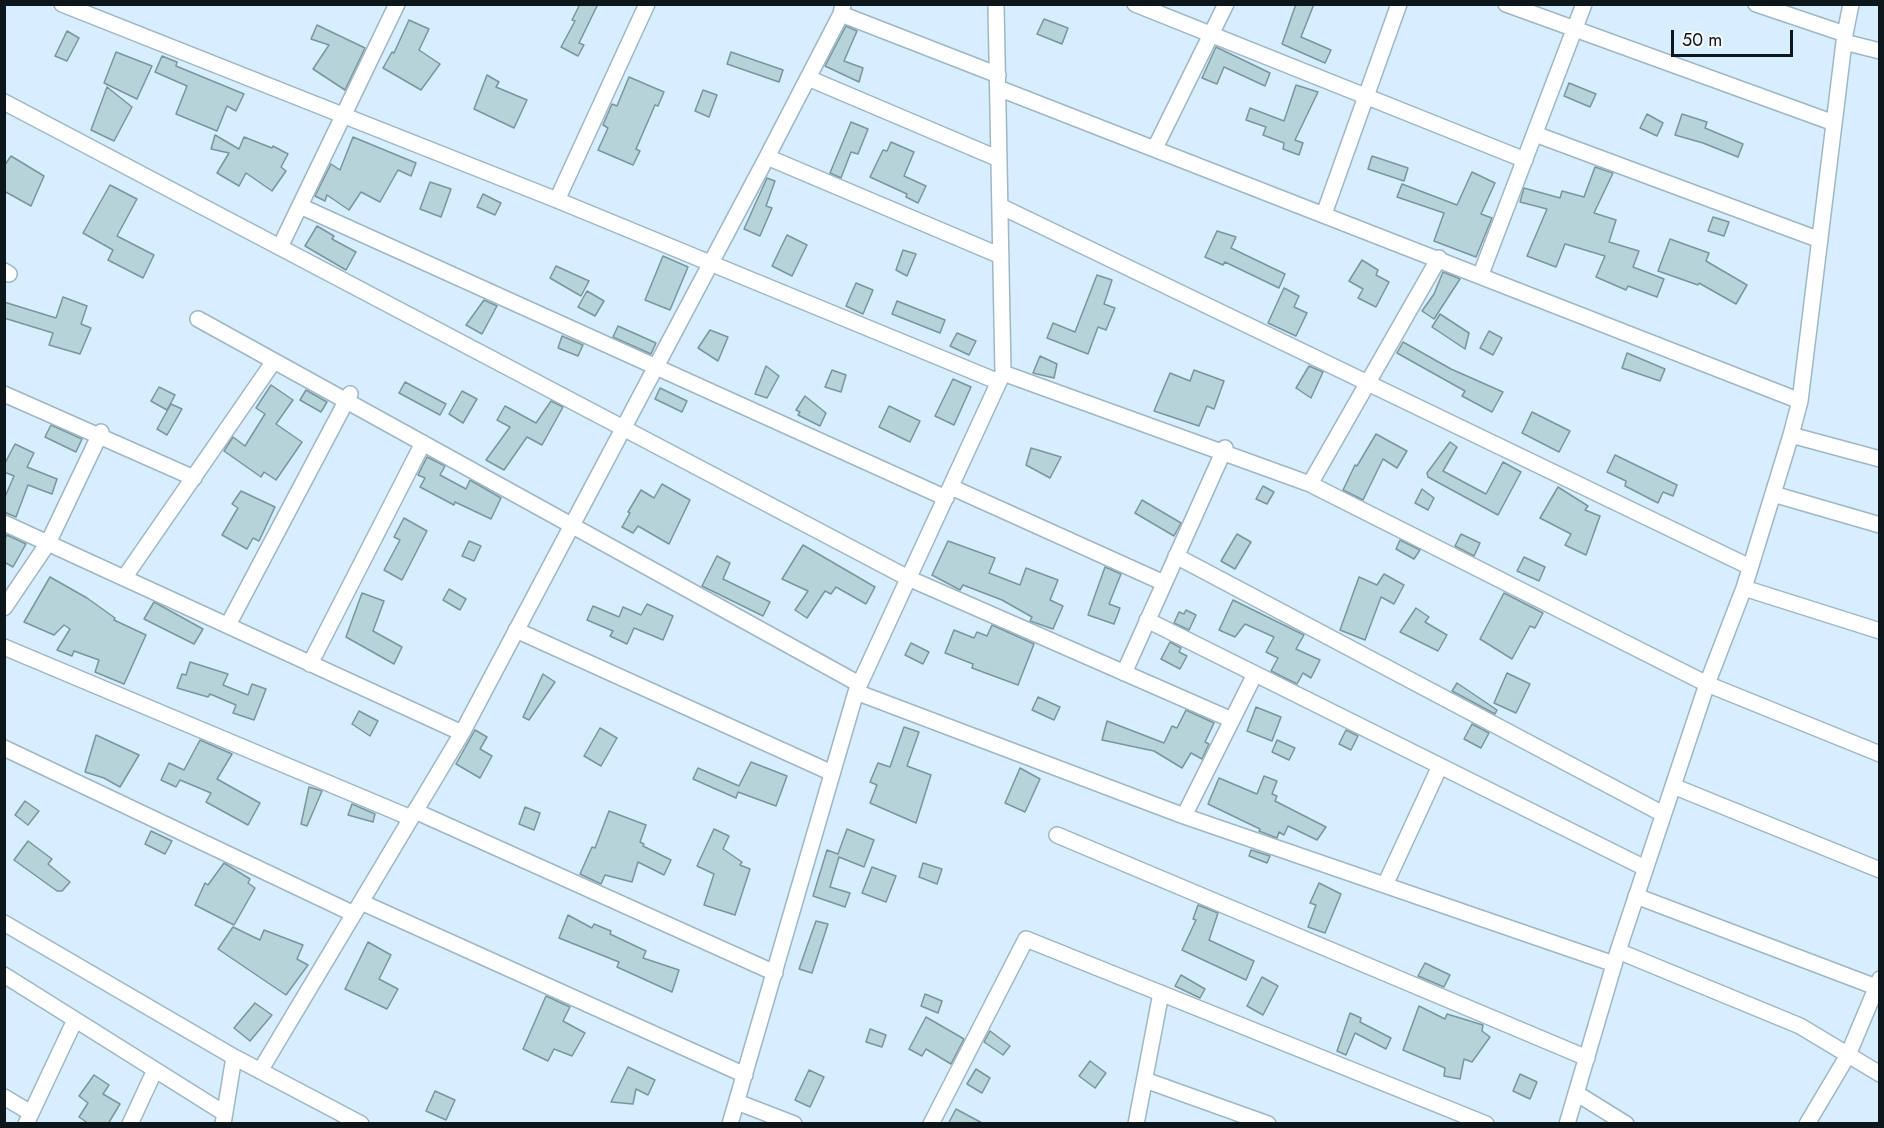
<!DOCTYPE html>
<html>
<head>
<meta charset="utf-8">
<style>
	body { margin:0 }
	#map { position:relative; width:1884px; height:1128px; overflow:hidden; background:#d6eefe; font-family:Jost,sans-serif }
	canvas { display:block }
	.frame { position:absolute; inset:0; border:6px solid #0d161b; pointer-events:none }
	.scale { position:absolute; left:1671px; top:30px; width:122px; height:27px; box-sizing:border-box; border:3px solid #0d161b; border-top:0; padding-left:8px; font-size:18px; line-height:21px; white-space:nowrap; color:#0d161b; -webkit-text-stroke:4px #f4f8fb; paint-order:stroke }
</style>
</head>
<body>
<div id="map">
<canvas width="1884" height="1128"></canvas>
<div class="frame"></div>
<div class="scale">50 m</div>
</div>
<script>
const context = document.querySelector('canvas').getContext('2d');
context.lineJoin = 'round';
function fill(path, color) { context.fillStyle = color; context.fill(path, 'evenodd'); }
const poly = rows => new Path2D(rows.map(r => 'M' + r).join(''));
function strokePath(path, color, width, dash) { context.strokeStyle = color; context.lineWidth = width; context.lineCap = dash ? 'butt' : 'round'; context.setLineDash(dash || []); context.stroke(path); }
const building = poly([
	[580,4,598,4,579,43,584,45,578,56,561,47,575,21,572,20,580,4],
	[1296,4,1314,4,1301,37,1331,50,1325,63,1282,44,1296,4],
	[1044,19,1068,28,1062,44,1037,34,1044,19],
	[409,20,429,29,419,50,440,64,421,90,383,68,392,52,394,53,409,20],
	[317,25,365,48,345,90,313,69,329,45,311,39,317,25],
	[846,26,857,31,844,61,863,68,859,82,825,66,846,26],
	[67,31,79,38,67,61,55,56,67,31],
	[1216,47,1270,73,1265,86,1224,67,1217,84,1202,78,1216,47],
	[116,52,152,66,137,99,104,83,116,52],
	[731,52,783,70,779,82,727,64,731,52],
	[162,56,177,62,176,66,244,94,236,111,227,106,217,131,176,114,187,86,155,72,162,56],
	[487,75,499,82,496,87,527,100,514,128,474,109,487,75],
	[629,77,664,92,658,106,655,105,636,149,640,151,633,165,598,150,608,128,603,125,612,104,617,106,629,77],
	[1569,83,1596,94,1590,107,1564,96,1569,83],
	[1296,85,1318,92,1295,140,1303,143,1299,155,1283,149,1284,143,1263,135,1266,127,1246,120,1250,108,1284,121,1296,85],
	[107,87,132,107,114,141,91,130,107,87],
	[703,90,717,95,709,117,695,111,703,90],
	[1647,114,1663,123,1657,136,1640,128,1647,114],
	[1682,114,1707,122,1705,128,1743,144,1738,157,1703,143,1675,135,1682,114],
	[851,122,868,129,858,154,851,152,841,178,830,173,851,122],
	[215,135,239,149,244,137,272,148,273,146,288,154,281,167,286,171,272,191,246,173,239,186,217,173,229,153,211,149,215,135],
	[353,137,416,163,411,176,398,170,380,202,361,192,349,210,327,195,325,201,315,196,331,164,340,170,353,137],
	[891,142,914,152,904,176,926,186,918,203,906,197,907,194,870,177,883,150,887,151,891,142],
	[11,156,44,176,31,206,4,191,4,166,11,156],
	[1372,156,1408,168,1404,181,1368,169,1372,156],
	[1595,167,1613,173,1594,213,1616,220,1609,242,1639,251,1633,267,1664,279,1657,297,1628,286,1626,290,1596,277,1605,256,1565,244,1556,267,1527,256,1547,209,1520,202,1524,188,1560,198,1562,191,1584,197,1595,167],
	[1472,172,1495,183,1481,214,1492,218,1476,257,1434,241,1444,213,1397,197,1402,184,1457,205,1472,172],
	[767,178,775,181,766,206,772,208,760,236,744,229,767,178],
	[430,182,451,189,441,217,420,209,430,182],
	[110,185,137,199,117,236,154,255,143,278,108,260,113,250,83,233,110,185],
	[483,194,501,203,495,215,477,207,483,194],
	[1713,217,1729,222,1724,236,1708,231,1713,217],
	[317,226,334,236,332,239,356,252,346,270,305,246,317,226],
	[1217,231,1236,237,1231,248,1285,274,1279,288,1225,262,1223,265,1205,257,1217,231],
	[787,235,807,245,792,276,772,266,787,235],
	[1670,239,1709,253,1706,261,1747,285,1736,304,1699,283,1698,285,1658,271,1670,239],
	[903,250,916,254,907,276,896,270,903,250],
	[663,256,688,267,670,310,645,300,663,256],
	[1362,260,1378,270,1376,275,1389,282,1376,307,1358,298,1363,289,1349,281,1362,260],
	[556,266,589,281,581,296,550,278,556,266],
	[1443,272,1460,279,1434,319,1422,311,1434,294,1443,272],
	[1097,275,1112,280,1104,304,1115,308,1106,330,1098,327,1088,354,1047,338,1053,323,1075,332,1097,275],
	[856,283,873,290,863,314,846,306,856,283],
	[1284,288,1299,296,1294,307,1307,313,1296,336,1268,323,1284,288],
	[587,291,604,301,595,316,578,307,587,291],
	[63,297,87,306,81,324,91,328,80,354,49,345,53,333,4,318,4,302,56,318,63,297],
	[484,300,497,306,482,334,466,325,484,300],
	[897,301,945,320,940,333,892,314,897,301],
	[1440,314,1469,333,1465,349,1432,327,1440,314],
	[618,326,656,343,651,354,613,337,618,326],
	[710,330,728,337,718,361,698,348,710,330],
	[1489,331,1502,338,1493,355,1480,348,1489,331],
	[957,333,976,341,969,355,950,346,957,333],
	[562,336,583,345,578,356,558,348,562,336],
	[1403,342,1451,369,1503,392,1492,412,1462,396,1465,391,1397,353,1403,342],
	[1627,353,1665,369,1660,381,1622,368,1627,353],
	[1040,356,1057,364,1054,378,1033,373,1040,356],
	[766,366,779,376,767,398,755,394,766,366],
	[1309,366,1323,372,1311,398,1296,388,1309,366],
	[832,370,846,375,841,392,825,387,832,370],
	[1194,370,1224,381,1214,409,1207,406,1199,426,1154,411,1170,373,1190,381,1194,370],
	[953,379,971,387,954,425,935,416,953,379],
	[405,382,446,404,440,415,399,393,405,382],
	[271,385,293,400,276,424,302,442,276,480,264,472,261,477,224,451,233,437,245,446,265,414,256,408,271,385],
	[159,387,175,395,167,410,151,401,159,387],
	[660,388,687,401,682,412,655,399,660,388],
	[306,390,327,402,321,412,300,400,306,390],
	[462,391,477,399,463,423,449,414,462,391],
	[805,396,826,413,820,426,798,415,800,412,796,410,805,396],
	[551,401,563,407,542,445,527,437,504,470,486,460,510,427,497,420,505,406,536,423,551,401],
	[171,404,182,409,167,435,157,429,171,404],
	[889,406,920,421,910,442,879,427,889,406],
	[1532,412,1570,431,1559,452,1522,433,1532,412],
	[51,425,82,439,76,452,45,437,51,425],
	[1376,434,1407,451,1397,468,1383,459,1363,500,1343,490,1355,465,1357,466,1376,434],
	[1450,442,1457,447,1443,471,1486,494,1503,462,1521,472,1498,515,1428,477,1427,473,1450,442],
	[15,444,34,453,27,467,57,479,52,494,28,485,16,517,4,512,4,499,14,476,4,472,4,465,15,444],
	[1031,448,1061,457,1050,478,1026,465,1031,448],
	[1615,455,1677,485,1673,496,1663,492,1658,503,1625,486,1626,481,1607,472,1615,455],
	[427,457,445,466,440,475,466,489,470,480,501,498,491,519,455,502,454,505,420,487,425,478,418,475,427,457],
	[662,484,690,500,669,544,638,526,633,533,622,527,630,513,628,512,641,490,654,498,662,484],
	[1263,486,1274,492,1267,504,1256,499,1263,486],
	[1558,487,1588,506,1585,510,1600,516,1586,555,1565,545,1571,534,1540,518,1558,487],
	[1422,489,1434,498,1428,510,1415,503,1422,489],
	[241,491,275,507,259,541,253,538,247,549,222,535,238,508,232,504,241,491],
	[1142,500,1181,523,1174,536,1135,513,1142,500],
	[404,518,427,531,402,580,384,570,400,540,394,537,404,518],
	[1237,534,1251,542,1235,569,1221,561,1237,534],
	[1461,534,1480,543,1474,556,1455,546,1461,534],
	[7,535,26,544,13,567,4,562,4,540,7,535],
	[1400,540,1420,550,1414,559,1396,549,1400,540],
	[469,541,481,546,474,561,462,556,469,541],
	[948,541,995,558,989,573,1020,585,1026,568,1058,580,1050,600,1063,606,1053,629,1030,621,1032,617,1002,600,963,585,960,590,932,575,948,541],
	[803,545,875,587,866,604,836,587,831,594,825,591,807,618,795,610,808,591,782,579,803,545],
	[717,556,730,563,723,579,770,602,763,616,702,586,717,556],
	[1524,557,1545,567,1539,581,1517,571,1524,557],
	[1105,567,1121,574,1109,604,1120,608,1114,624,1088,615,1105,567],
	[1384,574,1404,585,1394,604,1381,597,1365,640,1340,630,1359,577,1377,585,1384,574],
	[50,577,87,598,115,618,114,620,146,635,124,684,95,672,99,660,74,651,72,656,57,650,70,629,64,625,54,635,24,622,50,577],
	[449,589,466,599,460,610,443,600,449,589],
	[362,593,384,601,373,631,402,647,394,664,346,637,362,593],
	[1504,593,1543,613,1535,628,1530,626,1512,659,1480,639,1504,593],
	[1233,600,1304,635,1296,649,1320,660,1311,678,1303,673,1297,684,1271,671,1278,658,1266,652,1274,637,1245,624,1235,637,1219,630,1233,600],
	[154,602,203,629,194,644,144,619,154,602],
	[647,604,673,616,663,640,634,628,627,644,610,636,613,631,587,620,593,606,619,617,623,607,641,615,647,604],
	[1416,608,1429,617,1425,622,1447,635,1438,651,1400,632,1416,608],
	[1186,610,1196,615,1189,630,1174,623,1179,612,1184,614,1186,610],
	[992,625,1034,644,1018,685,972,668,973,664,945,653,954,630,974,638,977,632,987,636,992,625],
	[1170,642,1181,648,1179,652,1187,656,1180,669,1161,659,1170,642],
	[911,643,929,652,923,664,905,655,911,643],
	[190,662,228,674,223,685,248,695,252,684,266,689,254,720,233,713,236,705,210,694,208,697,177,688,182,674,186,675,190,662],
	[1507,673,1530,684,1516,713,1494,703,1507,673],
	[543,674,555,682,529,720,523,717,543,674],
	[1457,683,1497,710,1495,714,1452,691,1457,683],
	[1038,697,1060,707,1054,720,1032,710,1038,697],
	[1256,707,1281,717,1272,741,1247,731,1256,707],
	[1186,710,1214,723,1205,742,1209,744,1202,759,1191,753,1182,768,1154,751,1102,740,1107,721,1164,743,1172,726,1177,728,1186,710],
	[359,711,378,721,370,736,352,724,359,711],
	[1472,724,1489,733,1481,748,1464,739,1472,724],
	[904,727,919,732,907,766,931,775,916,823,870,803,877,785,870,782,878,763,890,767,904,727],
	[600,728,617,738,601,766,584,756,600,728],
	[475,730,487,737,480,749,492,756,480,778,456,764,475,730],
	[1346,730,1358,736,1351,750,1339,744,1346,730],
	[96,735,139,755,120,787,104,778,85,772,96,735],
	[200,740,232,754,217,779,260,803,248,825,206,802,211,793,180,780,176,787,161,780,169,763,184,770,200,740],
	[1277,740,1295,748,1289,760,1272,752,1277,740],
	[751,762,787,776,776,806,738,792,736,798,693,779,698,768,739,786,751,762],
	[1020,768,1040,779,1025,812,1005,803,1020,768],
	[1264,776,1277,781,1272,794,1277,796,1275,801,1326,827,1317,840,1288,826,1284,835,1279,832,1277,838,1259,831,1260,829,1208,804,1219,778,1257,794,1264,776],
	[309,787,322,791,307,826,301,824,309,787],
	[25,801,39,811,28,825,15,815,25,801],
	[352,804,375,814,373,822,348,815,352,804],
	[525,807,540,813,534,830,519,824,525,807],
	[609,811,646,825,640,842,644,844,643,846,671,860,664,875,638,862,632,882,605,875,601,884,580,874,592,847,595,848,609,811],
	[714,829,729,836,723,849,742,862,740,865,750,869,735,915,704,905,714,874,697,866,714,829],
	[847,829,874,840,864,867,839,857,830,887,850,893,845,907,813,896,827,850,838,854,847,829],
	[151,831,172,841,165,854,145,844,151,831],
	[28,841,52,859,48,864,70,882,62,891,57,891,14,860,28,841],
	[1251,850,1270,856,1267,863,1249,856,1251,850],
	[224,863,250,879,248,883,255,888,234,925,195,905,205,883,208,885,224,863],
	[923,863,942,869,937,884,919,877,923,863],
	[872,867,896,876,886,902,862,893,872,867],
	[1319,883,1341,894,1325,933,1308,927,1316,905,1310,903,1319,883],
	[1198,905,1218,913,1209,940,1254,961,1246,980,1182,950,1196,920,1193,919,1198,905],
	[568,915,592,928,594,924,611,931,610,934,646,951,643,958,679,970,672,992,617,967,619,962,559,938,568,915],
	[816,921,828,924,812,973,799,969,816,921],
	[233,927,260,940,264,930,303,945,297,959,308,965,286,995,218,949,233,927],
	[368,942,391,955,379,979,398,989,387,1009,345,989,368,942],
	[1425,963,1450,975,1444,987,1418,976,1425,963],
	[1181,975,1205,989,1200,998,1175,986,1181,975],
	[1262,977,1278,986,1263,1015,1247,1006,1262,977],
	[925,994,942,1001,938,1013,921,1006,925,994],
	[546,996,570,1007,563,1021,585,1033,572,1056,554,1049,548,1061,523,1049,546,996],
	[255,1003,272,1015,250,1041,234,1028,255,1003],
	[1419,1006,1445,1019,1447,1014,1483,1025,1482,1031,1490,1037,1472,1062,1464,1059,1460,1079,1444,1076,1445,1068,1403,1050,1419,1006],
	[1350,1013,1361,1018,1360,1022,1391,1038,1386,1049,1355,1033,1346,1055,1337,1051,1350,1013],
	[926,1017,964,1039,951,1064,926,1049,922,1056,909,1049,926,1017],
	[870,1029,886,1035,882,1047,866,1042,870,1029],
	[990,1031,1010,1046,1003,1055,984,1042,990,1031],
	[1090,1061,1106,1073,1095,1088,1079,1076,1090,1061],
	[628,1067,655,1080,648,1095,636,1089,633,1104,611,1102,628,1067],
	[976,1069,990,1078,982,1093,967,1084,976,1069],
	[809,1070,824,1077,810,1107,795,1100,809,1070],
	[1520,1074,1537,1082,1530,1099,1513,1091,1520,1074],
	[94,1075,109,1085,103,1094,120,1104,108,1124,89,1124,79,1117,88,1103,79,1096,94,1075],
	[435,1091,455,1100,446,1120,426,1111,435,1091],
	[956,1109,984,1124,948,1124,956,1109]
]);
fill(building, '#b5d3d9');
strokePath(building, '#7a969c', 1.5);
const street = poly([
	[62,4,557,200,999,382],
	[996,4,1003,373,856,692,1184,816,1614,964],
	[1135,4,1525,160],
	[1506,4,1834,123],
	[1756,4,1845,34],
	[841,14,998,75],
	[1844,42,1880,51],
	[808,78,999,159],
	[998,88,1800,401],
	[4,102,908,578,1232,720],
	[1535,134,1820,240],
	[1155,148,1226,4],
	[767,157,1001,256],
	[557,200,647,4],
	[300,206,946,498],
	[1000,206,1750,567],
	[1324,214,1399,4],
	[280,247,397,4],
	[4,271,9,274],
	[1481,274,1584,4],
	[198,319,859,684],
	[1003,373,1310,484,1707,684,1880,754],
	[4,394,194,478],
	[1791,435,1880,459],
	[1310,484,1439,258],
	[951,487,1164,583],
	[1773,494,1880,525],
	[4,523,462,733],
	[1176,556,1663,814],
	[124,578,274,361],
	[1744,588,1880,631],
	[4,608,48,543,101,432],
	[1147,620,1645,868],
	[228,625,350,394],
	[516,630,832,773],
	[4,647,411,818],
	[310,664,423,443],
	[1124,673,1225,448],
	[4,748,354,914],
	[1673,786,1880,870],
	[415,811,775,973],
	[1184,816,1255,674],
	[1057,835,1587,1058],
	[1385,885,1440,766],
	[1636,896,1876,987],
	[361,902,745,1075],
	[4,923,234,1057,361,1124],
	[1618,951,1800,1026,1880,1074],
	[4,975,224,1113],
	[260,1071,462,733,767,157,841,14,843,4],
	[1145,1080,1268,1124],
	[1576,1093,1626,1124],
	[4,1097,31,1113],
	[737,1102,794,1124],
	[26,1124,75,1020],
	[130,1124,155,1070],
	[223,1124,234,1057],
	[730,1124,856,692],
	[931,1124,1026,939,1486,1124],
	[1136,1124,1161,993],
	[1567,1124,1618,951,1707,684,1744,588,1791,435,1800,401,1845,34,1851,4],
	[1807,1124,1848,1055,1880,979]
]);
strokePath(street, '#9fb6c5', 18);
strokePath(street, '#fff', 15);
</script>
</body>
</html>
